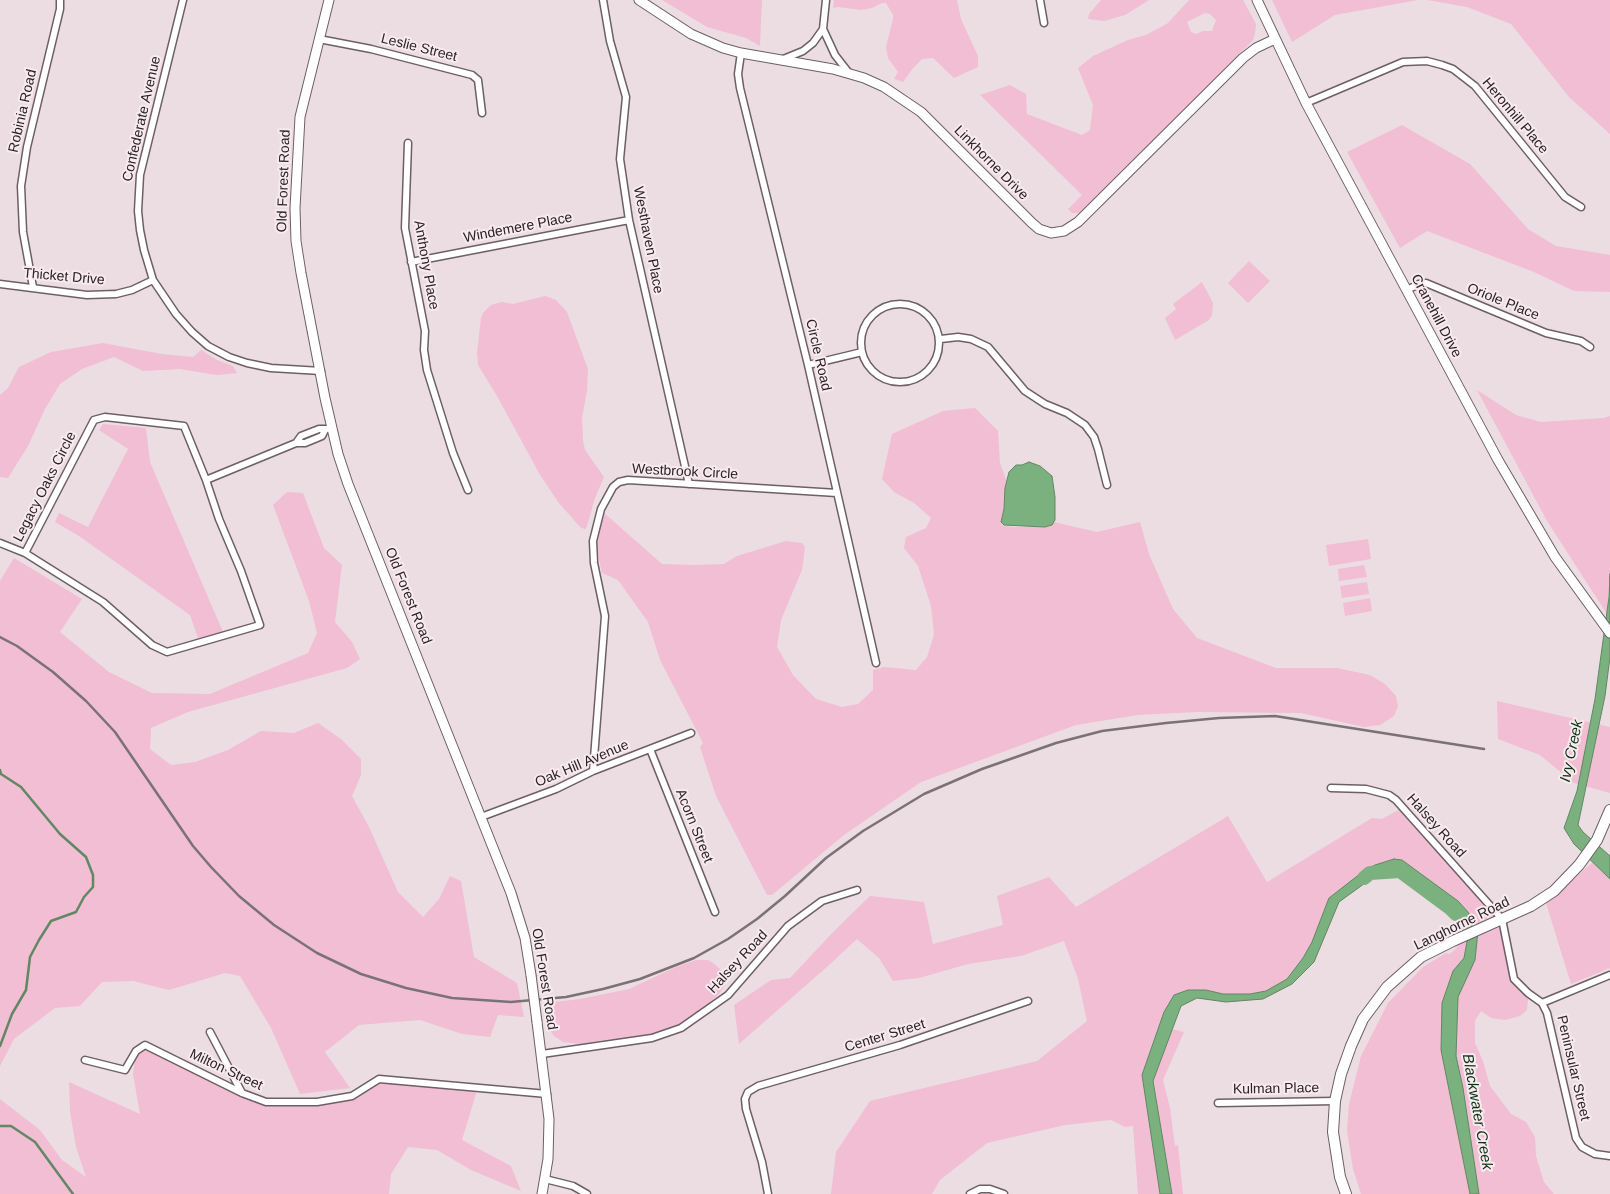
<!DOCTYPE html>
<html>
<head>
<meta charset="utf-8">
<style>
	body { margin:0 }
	canvas { display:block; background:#ebdde2 }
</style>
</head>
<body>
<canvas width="1610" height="1194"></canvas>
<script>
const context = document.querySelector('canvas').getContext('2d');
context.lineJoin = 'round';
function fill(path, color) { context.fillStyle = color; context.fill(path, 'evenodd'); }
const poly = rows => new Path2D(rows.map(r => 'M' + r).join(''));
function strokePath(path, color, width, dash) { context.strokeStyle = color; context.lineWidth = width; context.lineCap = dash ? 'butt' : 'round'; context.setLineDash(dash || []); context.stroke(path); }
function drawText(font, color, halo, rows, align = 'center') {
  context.font = font + ' Arial,sans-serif'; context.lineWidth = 4; context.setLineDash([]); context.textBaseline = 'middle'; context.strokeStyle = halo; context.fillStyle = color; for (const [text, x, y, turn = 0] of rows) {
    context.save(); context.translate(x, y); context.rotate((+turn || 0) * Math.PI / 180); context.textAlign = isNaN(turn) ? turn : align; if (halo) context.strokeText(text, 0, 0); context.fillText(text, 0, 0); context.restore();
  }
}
fill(poly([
	[662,0,762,0,760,46,746,38,707,27],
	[834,0,957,0,961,19,978,56,978,67,954,78,933,58,922,59,913,68,903,82,898,80,894,79,898,72,888,58,886,47,893,19,893,15,886,3,882,3,872,8,861,10,838,7,833,8],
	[1101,0,1149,0,1125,15,1104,21,1088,19,1089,14],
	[1189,0,1243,0,1256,24,1255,34,1253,40,1094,201,1080,213,1072,213,1068,209,1082,195,980,95,1010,85,1026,94,1027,114,1082,135,1090,130,1093,105,1078,68,1093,56,1128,40,1146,35,1168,23],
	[1205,13,1210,14,1216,20,1212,31,1203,31,1196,34,1191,32,1187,22],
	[1272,0,1418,0,1335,15,1292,42],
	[1427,0,1610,0,1610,134,1569,97,1511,24,1467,7],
	[1402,125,1470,164,1528,229,1556,246,1610,255,1610,292,1574,291,1534,272,1427,231,1400,248,1347,152],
	[1249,261,1270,281,1248,303,1228,283],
	[1202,282,1213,303,1212,315,1209,320,1175,340,1165,318,1176,309,1173,304],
	[545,296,556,300,567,312,588,369,587,391,582,418,583,440,585,450,604,477,595,498,586,529,581,528,558,502,539,473,497,396,478,365,477,353,481,318,483,313,491,305,502,302,513,304],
	[103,343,162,354,193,357,201,350,217,360,233,366,237,373,217,375,179,369,143,371,114,357,82,369,60,384,45,409,28,446,8,478,0,477,0,395,8,388,19,367,51,352],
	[1477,390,1516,415,1541,422,1604,418,1610,416,1610,574,1607,614,1547,521],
	[975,408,998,431,1000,463,1007,482,1005,488,1004,509,1001,522,1002,525,1012,527,1045,527,1051,526,1054,522,1097,532,1140,522,1149,554,1173,609,1197,638,1276,668,1337,668,1370,675,1385,684,1396,696,1398,706,1394,716,1380,725,1364,727,1301,713,1198,712,1138,715,1076,725,921,782,844,835,772,895,767,895,716,796,700,747,703,743,660,660,648,622,618,580,602,573,596,545,603,512,662,564,695,565,724,564,737,556,786,541,802,543,805,547,802,570,781,620,777,647,793,675,816,699,842,707,858,704,873,690,873,670,884,667,916,670,927,657,934,635,931,606,918,566,904,548,906,537,926,528,931,518,914,503,894,492,882,479,892,434,943,411],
	[103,424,146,428,150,462,223,632,198,638,190,615,79,536,55,522,59,513,88,527,128,449,99,430],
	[287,492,303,493,324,548,342,565,335,622,352,642,360,659,347,668,188,712,151,728,150,749,171,765,195,762,228,750,261,731,294,733,318,723,341,739,361,759,361,775,352,796,369,827,398,892,423,917,439,899,450,876,461,881,474,957,517,983,524,1017,498,1015,490,1037,462,1034,420,1020,359,1025,325,1052,350,1088,300,1094,271,1028,240,976,225,973,169,990,133,981,102,982,80,1006,55,1008,14,1039,0,1066,0,581,14,558,82,599,60,632,109,672,152,693,210,694,308,653,317,633,309,601,273,505],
	[1368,539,1371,559,1329,566,1326,545],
	[1364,565,1367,577,1339,581,1338,569],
	[1367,582,1369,594,1342,598,1340,586],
	[1370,598,1372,611,1345,616,1343,603],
	[1497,701,1610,727,1610,793,1574,783,1540,755,1498,739],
	[1402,808,1502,919,1514,979,1528,998,1527,1010,1520,1016,1505,1020,1491,1018,1481,1011,1475,1021,1475,1043,1483,1061,1490,1086,1511,1114,1526,1122,1535,1137,1536,1156,1544,1182,1554,1194,1361,1194,1353,1169,1347,1131,1349,1104,1361,1056,1388,1003,1423,967,1446,953,1450,954,1460,944,1460,924,1446,906,1400,871,1379,873,1339,902,1314,962,1292,984,1263,999,1226,1002,1197,998,1181,1006,1172,1029,1184,1032,1163,1080,1170,1108,1175,1146,1178,1145,1183,1194,1138,1194,1133,1126,1125,1127,1111,1120,1065,1125,987,1143,940,1180,932,1194,831,1194,836,1152,870,1101,1037,1061,1087,1021,1078,979,1064,941,1021,956,968,964,919,978,893,981,879,958,857,939,828,966,739,1044,734,1005,771,980,790,978,837,928,870,896,924,902,933,944,1003,925,997,896,1049,877,1076,907,1228,816,1267,882,1372,818,1382,819],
	[1593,862,1610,879,1610,968,1571,984,1546,903],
	[696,960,708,960,713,963,721,970,726,979,725,985,719,994,690,1021,643,1037,603,1040,581,1044,563,1042,554,1036,548,1027,545,1009,546,1003,580,999,629,989,676,967],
	[145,1045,266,1102,317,1102,352,1096,379,1079,478,1087,462,1140,511,1166,521,1191,471,1170,437,1150,408,1147,391,1174,389,1194,0,1194,0,1099,40,1130,62,1160,86,1177,76,1147,70,1112,69,1082,140,1114,133,1074,136,1051]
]), '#f2bed3');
const water = poly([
	[1029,462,1040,466,1052,476,1055,497,1055,520,1052,525,1045,527,1004,525,1001,522,1004,509,1005,488,1009,472,1016,465,1022,465,1029,462],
	[1610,574,1610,657,1605,696,1578,825,1583,832,1610,856,1610,879,1574,844,1564,828,1577,791,1595,699,1609,597,1610,574],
	[1394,859,1402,860,1458,901,1468,912,1478,931,1475,960,1458,997,1456,1056,1463,1088,1479,1194,1470,1194,1441,1050,1442,1003,1453,971,1464,958,1468,936,1450,910,1433,892,1398,869,1383,870,1339,902,1314,962,1292,984,1263,999,1226,1002,1197,998,1181,1006,1153,1081,1172,1194,1160,1194,1142,1075,1164,1012,1174,995,1188,990,1206,990,1223,994,1250,994,1266,991,1287,979,1303,958,1312,942,1329,898,1365,870,1375,865,1394,859]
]);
fill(water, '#7bb17f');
strokePath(water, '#628764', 1);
strokePath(poly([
	[0,770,1,774,21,787,60,834,86,857,93,875,93,887,84,897,76,912,51,921,39,940,30,957,26,990,12,1014,0,1046],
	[0,1126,11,1126,35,1142,73,1194]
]), '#628764', 2.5);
strokePath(poly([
	[1364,878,1370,873,1400,871,1450,908,1456,914]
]), '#7bb17f', 14);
const street = poly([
	[183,0,140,175,138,211,140,230,144,250,153,280,176,314,192,332,208,346,229,357,247,363,271,368,321,371],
	[603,0,610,41,626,97,620,159,629,220,689,484],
	[1040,0,1044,23],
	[823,29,835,55,849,73],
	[319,39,371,49,472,75,478,80,482,113],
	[741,53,738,74,740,88,808,365,876,663],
	[781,60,803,51,813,43,823,29,826,0],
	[1306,103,1403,62,1427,61,1442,65,1453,69,1475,86,1565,197,1581,207],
	[408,143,405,228,425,331,424,350,427,370,453,453,468,490],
	[411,262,629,220],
	[0,284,87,295,116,294,132,290,153,280],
	[33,287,23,232,21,186,27,147,60,9,60,0],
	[1407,290,1419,284,1426,283,1546,333,1581,341,1590,347],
	'861 343a39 39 0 1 1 78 0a39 39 0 1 1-78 0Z',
	[941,339,958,337,971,339,988,347,1025,391,1045,404,1067,413,1085,425,1094,437,1098,449,1107,485],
	[808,365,862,352],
	[105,417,184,426,206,480,219,519,241,571,260,625,167,652,152,645,103,602,25,553,94,420,105,417],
	[296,443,301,436,319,429,327,429],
	[206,480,296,443,305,443,322,436,325,430],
	[0,543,25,553],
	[650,749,715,912],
	[593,771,605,616,594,563,593,541,601,509,613,487,619,482,628,480,837,493],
	[1331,788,1366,789,1389,795,1396,800,1502,919,1514,979,1528,993,1542,1003,1547,1013,1576,1138,1582,1147,1595,1154,1610,1156],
	[481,817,556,789,593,771,691,733],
	[1542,1003,1610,975],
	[210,1032,242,1093],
	[542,1054,652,1038,681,1028,728,995,788,926,822,901,857,890],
	[85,1060,125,1070,136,1051,145,1045,242,1093,266,1102,317,1102,352,1096,379,1079,547,1094],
	[1218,1103,1335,1101],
	[545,1179,573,1186,587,1194],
	[768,1194,762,1162,746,1109,745,1099,748,1092,758,1086,900,1045,1028,1001],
	[970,1194,980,1189,990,1189,1004,1194]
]);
const secondary = poly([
	[329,0,300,117,295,208,296,241,301,273,325,398,338,454,348,484,511,893,525,938,531,975],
	[639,0,691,34,723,48,741,53,833,69,864,78,884,87,921,112,1032,223,1039,229,1051,233,1064,231,1078,222,1243,58,1256,48,1275,39],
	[1257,0,1306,103,1498,460,1555,557,1610,633],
	[537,1022,549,1119,548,1159,542,1194]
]);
const primary = poly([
	[1346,1194,1340,1177,1333,1132,1335,1101,1341,1074,1351,1046,1363,1019,1387,987,1421,957,1453,941,1531,906,1554,891,1579,865,1597,840,1610,810]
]);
strokePath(street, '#6d6065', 9);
strokePath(secondary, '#6d6065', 11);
strokePath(primary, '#6d6065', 12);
strokePath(street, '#fff', 6);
strokePath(secondary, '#fff', 9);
strokePath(primary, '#fff', 10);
strokePath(poly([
	[0,637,17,646,53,672,86,701,115,732,193,846,211,867,239,896,274,925,317,953,361,974,406,988,452,998,511,1002,566,997,603,989,640,979,694,958,728,939,757,919,785,896,826,858,863,831,924,794,982,769,1056,743,1102,731,1166,723,1219,718,1275,716,1484,749]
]), '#7a7275', 2.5);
const secondaryBridge = poly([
	[531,975,537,1022]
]);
strokePath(secondaryBridge, '#6d6065', 11, []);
strokePath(secondaryBridge, '#fff', 9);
drawText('14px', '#292426', '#f9eaef', [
	["Leslie Street",419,48,14],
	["Robinia Road",23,111,-77],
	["Heronhill Place",1515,116,50],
	["Confederate Avenue",142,119,-77],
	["Linkhorne Drive",991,163,45],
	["Old Forest Road",284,181,-88],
	["Windemere Place",518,228,-11],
	["Westhaven Place",648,240,79],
	["Anthony Place",426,265,80],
	["Thicket Drive",64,277,5],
	["Oriole Place",1503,302,22],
	["Cranehill Drive",1436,316,62],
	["Circle Road",818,355,77],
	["Westbrook Circle",685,472,3],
	["Legacy Oaks Circle",45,487,-63],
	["Old Forest Road",408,596,68],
	["Oak Hill Avenue",582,764,-23],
	["Acorn Street",694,826,68],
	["Halsey Road",1436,826,48],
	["Langhorne Road",1462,924,-26],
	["Halsey Road",738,962,-47],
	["Old Forest Road",544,979,81],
	["Center Street",885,1036,-17],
	["Peninsular Street",1573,1068,77],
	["Milton Street",226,1070,25],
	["Kulman Place",1276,1089,-1]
]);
drawText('italic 15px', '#0a3312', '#f9eaef', [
	["Ivy Creek",1572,751,-78],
	["Blackwater Creek",1477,1112,80]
]);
</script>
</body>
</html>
